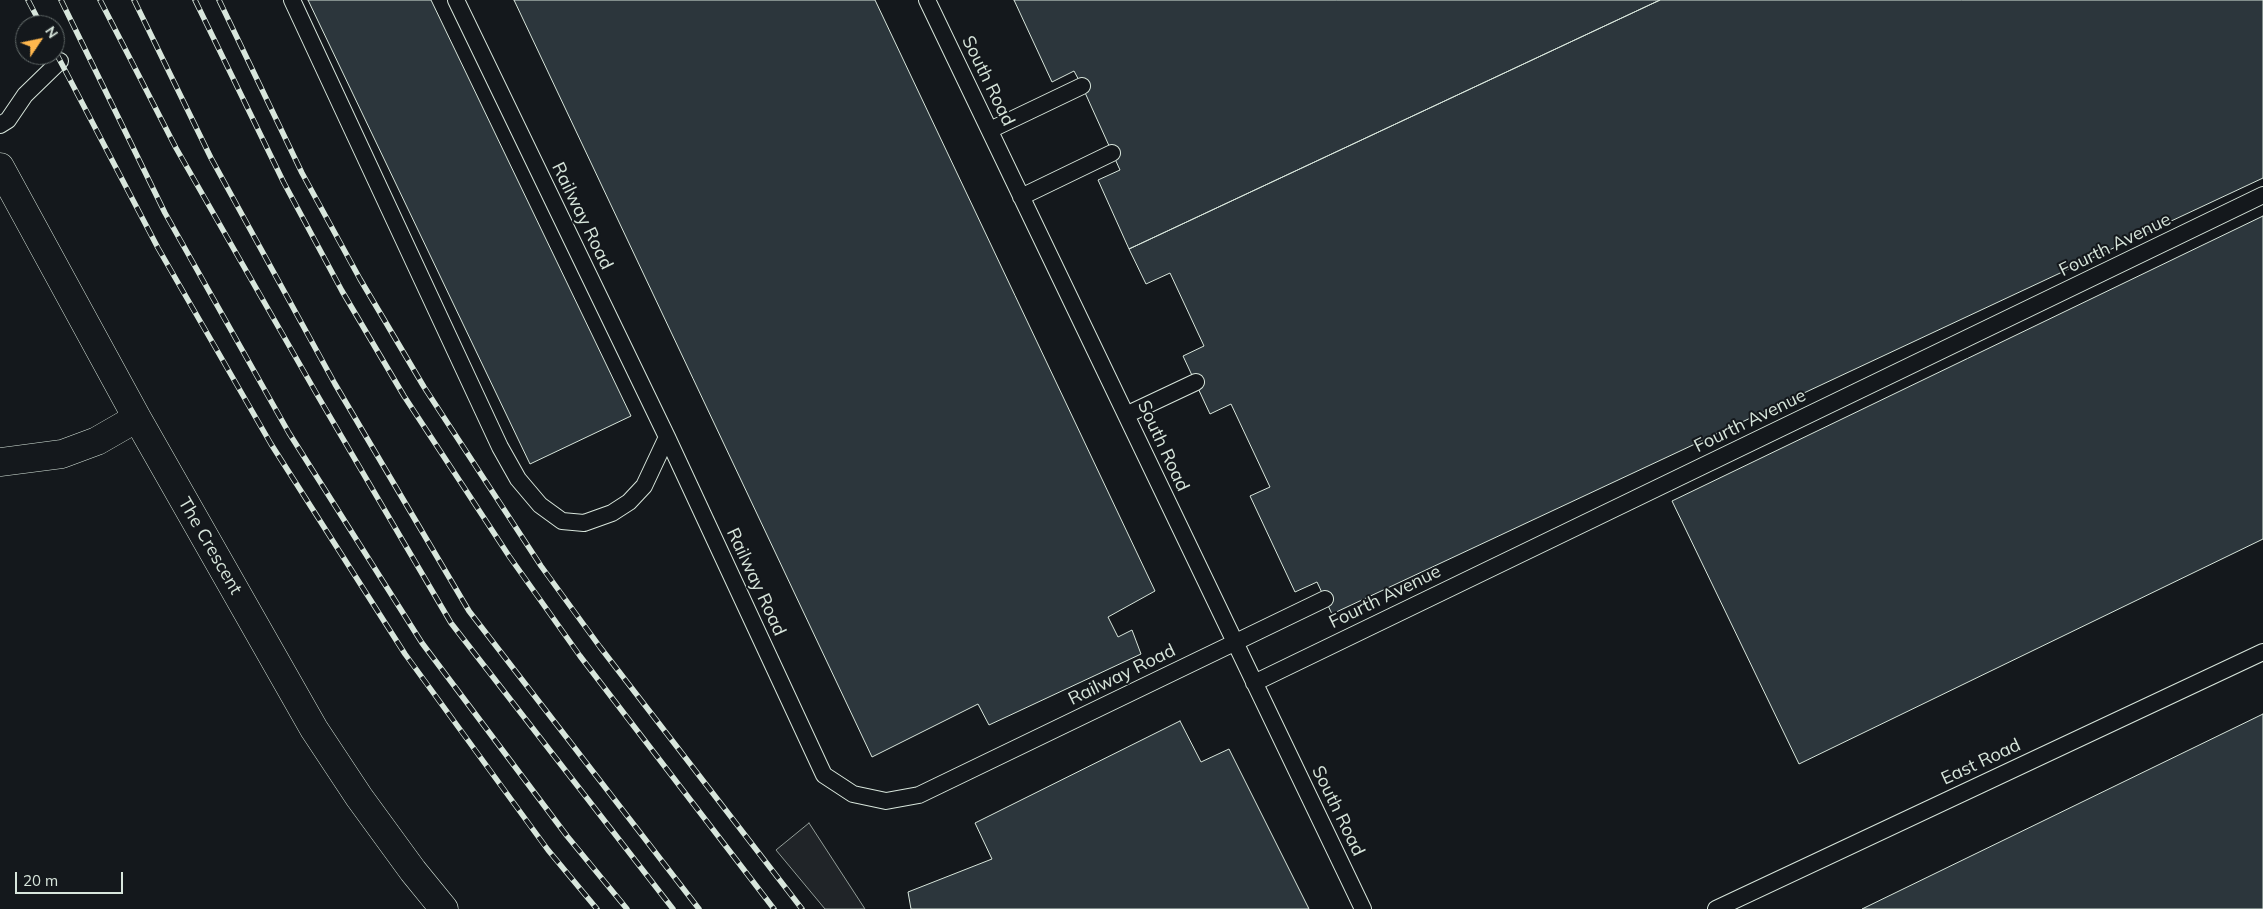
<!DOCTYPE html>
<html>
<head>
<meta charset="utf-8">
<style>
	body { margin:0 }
	#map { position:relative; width:2263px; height:909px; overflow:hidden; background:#14181c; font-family:Mulish,sans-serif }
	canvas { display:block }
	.north { position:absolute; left:15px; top:15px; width:50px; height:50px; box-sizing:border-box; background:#14181c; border:1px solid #626a69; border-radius:50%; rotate:56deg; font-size:14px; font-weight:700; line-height:20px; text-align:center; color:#d8e6dc }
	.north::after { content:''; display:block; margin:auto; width:18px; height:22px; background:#ffb74d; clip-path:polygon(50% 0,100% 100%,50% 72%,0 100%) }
	.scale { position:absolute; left:15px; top:872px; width:108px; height:22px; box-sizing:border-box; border:2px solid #d8e6dc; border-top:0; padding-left:6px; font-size:15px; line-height:18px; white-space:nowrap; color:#d8e6dc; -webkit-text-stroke:4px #14181c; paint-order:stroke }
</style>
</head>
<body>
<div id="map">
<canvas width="2263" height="909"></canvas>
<div class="north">N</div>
<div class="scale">20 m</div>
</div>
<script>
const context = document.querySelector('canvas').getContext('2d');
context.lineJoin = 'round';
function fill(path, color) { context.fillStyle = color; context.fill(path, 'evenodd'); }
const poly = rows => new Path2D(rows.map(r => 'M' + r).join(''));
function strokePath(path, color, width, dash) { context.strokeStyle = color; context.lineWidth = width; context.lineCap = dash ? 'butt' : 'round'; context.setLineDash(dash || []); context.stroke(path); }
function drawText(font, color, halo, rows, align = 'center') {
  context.font = font + ' Mulish,sans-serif'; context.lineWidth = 4; context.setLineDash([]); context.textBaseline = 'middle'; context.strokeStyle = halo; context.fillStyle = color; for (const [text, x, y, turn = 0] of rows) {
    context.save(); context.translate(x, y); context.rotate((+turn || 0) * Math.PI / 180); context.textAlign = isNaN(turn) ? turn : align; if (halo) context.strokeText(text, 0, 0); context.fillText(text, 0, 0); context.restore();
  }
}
const green = poly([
	[809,823,865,909,825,909,776,850,809,823]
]);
fill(green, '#202428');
strokePath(green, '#939e99', 1);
const building = poly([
	[308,0,431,0,631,416,530,464,308,0],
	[514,0,875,0,1155,591,1108,617,1118,637,1132,630,1141,654,989,725,978,704,872,757,514,0],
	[1014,0,1660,0,1129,249,1098,180,1120,170,1082,86,1074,71,1052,82,1014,0],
	[1660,0,2263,0,2263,178,1332,614,1317,582,1295,592,1250,496,1270,487,1231,404,1210,414,1183,356,1204,346,1170,273,1146,284,1129,249,1660,0],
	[2263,216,2263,539,1799,764,1672,501,2263,216],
	[2263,714,2263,909,1862,909,2263,714],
	[1180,721,1201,762,1229,749,1309,909,911,909,908,892,992,859,975,823,1180,721]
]);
fill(building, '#2c363c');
strokePath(building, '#d8e6dc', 1);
const service = poly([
	[292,0,500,447,518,479,540,505,562,521,584,523,612,513,629,502,644,486,667,437],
	[456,0,667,437,824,775,853,794,886,801,919,795,1325,599],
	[927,0,1363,909],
	[0,125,8,120,25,95,60,61],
	[990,130,1082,86],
	[1021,197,1112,153],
	[1126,415,1196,382],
	[1254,683,2263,195],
	[1716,909,2263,652]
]);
const minor = poly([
	[0,167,137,418,314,729,359,797,413,871,444,909],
	[0,462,62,454,97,441,137,418]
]);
strokePath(service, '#d8e6dc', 18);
strokePath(minor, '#d8e6dc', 29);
strokePath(service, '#14181c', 16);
strokePath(minor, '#14181c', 28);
const rail = poly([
	[28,0,41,25],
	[61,0,165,213,289,433,422,643,567,836,627,909],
	[100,0,176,148,319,398,451,623,673,909],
	[134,0,211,158,335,384,469,611,699,909],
	[195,0,284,183,342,291,404,396,509,556,580,656,774,909],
	[219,0,302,173,360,279,424,387,541,566,600,647,802,909],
	[55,51,158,248,271,444,405,654,548,850,597,909]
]);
strokePath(rail, '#d8e6dc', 5.5);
strokePath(rail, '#14181c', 4, [11]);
drawText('18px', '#d8e6dc', '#14181c', [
	["South Road",988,81,64],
	["Railway Road",582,216,64],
	["Fourth Avenue",2115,245,-26],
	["Fourth Avenue",1750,421,-26],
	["South Road",1163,446,65],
	["The Crescent",210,546,60],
	["Railway Road",756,582,65],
	["Fourth Avenue",1385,597,-26],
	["Railway Road",1122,675,-26],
	["East Road",1981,762,-25],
	["South Road",1338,811,64]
]);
</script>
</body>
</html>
